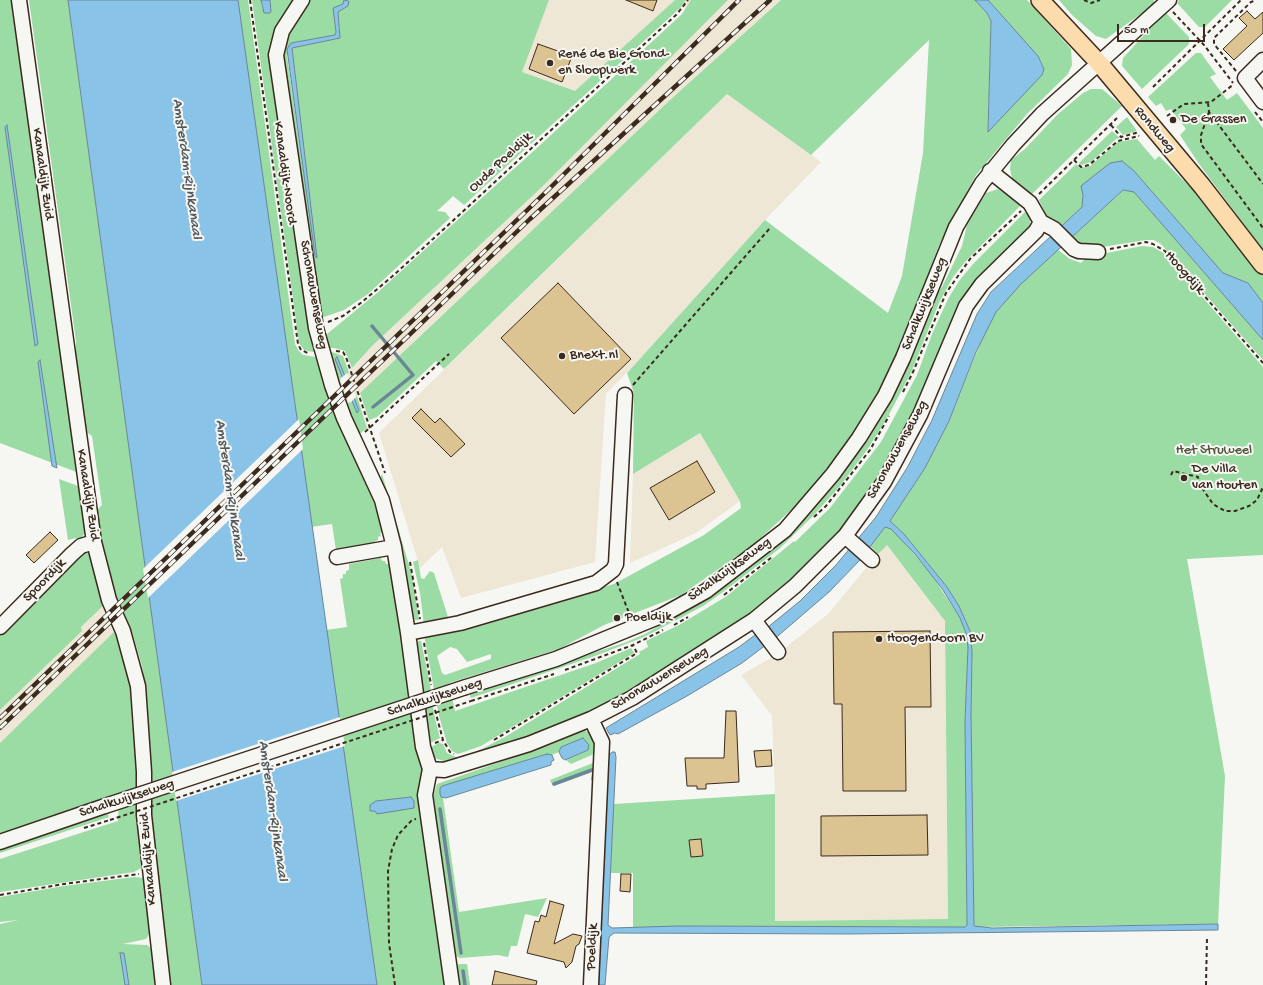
<!DOCTYPE html>
<html>
<head>
<meta charset="utf-8">
<style>
	body { margin:0 }
	#map { position:relative; width:1263px; height:985px; overflow:hidden; background:#f6f6f2; font-family:"Gochi Hand",sans-serif }
	canvas { display:block }
	.scale { position:absolute; left:1117px; top:24px; width:88px; height:18px; box-sizing:border-box; border:2px solid #3b2a1e; border-top:0; padding-left:5px; font-size:12px; line-height:14px; white-space:nowrap; color:#3b2a1e; -webkit-text-stroke:3px #f6f6f2; paint-order:stroke }
</style>
</head>
<body>
<div id="map">
<canvas width="1263" height="985"></canvas>
<div class="scale">50 m</div>
</div>
<script>
const context = document.querySelector('canvas').getContext('2d');
context.lineJoin = 'round';
function fill(path, color) { context.fillStyle = color; context.fill(path, 'evenodd'); }
const poly = rows => new Path2D(rows.map(r => 'M' + r).join(''));
function strokePath(path, color, width, dash) { context.strokeStyle = color; context.lineWidth = width; context.lineCap = dash ? 'butt' : 'round'; context.setLineDash(dash || []); context.stroke(path); }
function drawText(font, color, halo, rows, align = 'center') {
  context.font = font + ' "Gochi Hand",sans-serif'; context.lineWidth = 4; context.setLineDash([]); context.textBaseline = 'middle'; context.strokeStyle = halo; context.fillStyle = color; for (const [text, x, y, turn = 0] of rows) {
    context.save(); context.translate(x, y); context.rotate((+turn || 0) * Math.PI / 180); context.textAlign = isNaN(turn) ? turn : align; if (halo) context.strokeText(text, 0, 0); context.fillText(text, 0, 0); context.restore();
  }
}
fill(poly([
	[534,0,696,0,691,7,673,8,568,103,506,77],
	[728,0,781,0,670,100,416,340,0,743,0,710,82,631,81,627,357,363,372,346,543,186],
	[727,94,821,162,765,220,632,367,606,394,595,562,461,598,442,547,420,568,379,433],
	[700,433,740,501,696,533,630,563,633,474],
	[886,544,945,621,948,919,775,921,775,794,772,716,741,675,776,655,828,614]
]), '#eee7d5');
fill(poly([
	[0,0,11,0,54,312,79,473,0,443],
	[29,0,68,0,202,985,169,985,150,823,150,742,142,666,133,635,113,591,95,512,102,505,92,436,84,430,76,373,76,341],
	[238,0,248,0,295,344,298,350,303,355,316,357,338,418,377,510,383,532,380,533,381,536,378,537,378,540,375,541,375,545,336,550,332,524,311,527],
	[252,0,261,0,262,8,271,11,270,0,297,0,278,27,309,325,315,352,313,352,304,350,299,343],
	[308,0,344,0,343,4,333,8,336,32,335,35,291,43,287,56,316,257,292,48,340,38,338,12,347,7,349,0,549,0,522,72,575,91,675,0,686,0,680,8,464,205,453,196,448,201,437,211,445,212,450,218,368,294,344,310,324,317,320,314,282,61,284,40],
	[691,0,728,0,543,186,372,346,352,368,345,351,334,348,326,348,324,341,327,334,377,293,538,147,682,14],
	[781,0,975,0,987,13,991,21,988,131,1044,69,1041,61,988,0,1027,0,1071,49,1072,65,1068,74,1027,114,976,175,939,245,907,333,881,389,845,449,804,498,752,546,681,595,604,625,559,649,449,683,455,711,596,663,631,648,634,653,481,746,458,754,452,751,447,743,439,716,424,635,566,599,614,584,704,535,741,508,740,501,700,433,633,474,634,393,627,373,765,220,888,313,902,276,923,153,929,40,811,155,727,94,444,369,436,361,377,417,369,420,360,393,670,100],
	[450,647,457,649,467,662,491,654,491,659,445,675,442,673,437,656],
	[1059,0,1153,0,1156,3,1106,39,1096,36,1072,15],
	[1179,0,1232,0,1205,27,1199,27,1177,3],
	[1165,12,1189,37,1189,44,1142,89,1122,66,1123,58],
	[1196,53,1201,53,1216,74,1210,77,1227,100,1237,93,1263,128,1263,250,1199,164,1180,135,1186,129,1173,112,1171,109,1166,111,1161,103,1156,106,1148,97],
	[1091,89,1102,89,1122,106,1031,195,1018,185,1012,178,1010,169,1011,160,1025,149,1057,115,1083,93],
	[1127,117,1137,131,1123,135,1116,127],
	[1112,131,1120,138,1116,139,1091,162,1081,165,1079,163],
	[1137,139,1155,160,1159,156,1195,192,1263,273,1263,303,1248,283,1223,273,1134,171,1083,195,1082,207,1060,228,1049,220,1039,200,1076,164,1080,168,1090,166,1118,142],
	[998,189,1022,204,965,262,953,277,939,303,911,373,886,420,867,450,840,486,814,515,779,549,723,592,703,606,644,637,595,656,471,698,469,693,624,643,645,634,684,611,799,522,820,500,848,466,866,442,887,407,900,383,933,301,943,285,962,246,967,225,986,193],
	[1123,190,1134,192,1263,340,1263,360,1161,244,1154,240,1146,240,1090,249,1077,246,1071,238],
	[1025,212,1030,217,1030,225,1023,236,966,295,955,312,912,420,895,451,869,492,842,529,811,564,759,609,625,696,558,727,464,758,505,737,640,654,639,652,648,647,646,641,679,625,727,596,794,541,795,542,830,508,881,442,917,375,932,334,948,299,959,281,973,264],
	[1142,246,1153,247,1165,254,1263,367,1263,555,1187,559,1225,776,1218,924,976,927,973,923,971,715,972,652,970,631,959,606,947,587,904,534,890,521,925,468,949,421,987,327,996,312,1007,297,1057,249,1070,259,1081,263,1089,255,1097,255],
	[332,352,343,356,349,372,337,384,327,353],
	[357,396,367,428,358,435,345,406],
	[382,474,412,575,419,620,415,620,414,617,411,617,403,556,396,523,380,479],
	[59,479,81,487,88,529,79,541,76,538,68,540],
	[885,527,891,529,898,535,931,574,960,618,966,633,968,647,965,722,967,925,965,927,678,926,633,929,633,873,608,873,614,804,775,794,775,921,948,919,945,621,887,545,878,554,870,546],
	[84,552,90,554,92,560,104,605,81,627,82,631,0,710,0,632],
	[381,558,382,561,385,561,386,564,392,563,413,728,423,774,447,985,377,985,326,630,347,627,340,579,343,578,343,574,346,574,346,571,349,570,349,564],
	[418,560,421,578,424,579,430,571,434,573,448,617,446,623,424,625,420,593,413,562],
	[116,630,125,657,131,692,138,783,136,815,140,825,143,867,134,872,0,892,0,859,118,821,119,795,0,835,0,743],
	[418,641,421,641,429,679,435,719,440,738,428,744,414,645,418,644],
	[584,730,588,732,594,742,594,754,571,764,566,760,588,750,584,739,561,747,561,751,552,755,546,754,440,788,441,797,443,798,459,912,547,898,538,917,525,914,517,946,511,946,508,957,498,955,460,958,452,954,432,800,437,784,552,744],
	[439,743,443,744,447,753,458,758,459,760,446,762,435,758,429,748],
	[593,763,596,763,590,900,592,772,553,786,550,780],
	[107,812,109,817,0,853,0,848],
	[134,877,143,878,145,882,150,933,146,939,123,944,147,945,152,949,155,985,0,985,0,924,18,920,0,922,0,897,64,886],
	[459,964,467,964,470,985,457,985,455,969]
]), '#9bdba4');
const water = poly([
	[68,0,238,0,377,985,202,985,68,0],
	[261,0,270,0,271,12,270,13,264,13,261,0],
	[344,0,349,1,348,6,338,12,340,38,292,48,317,258,315,256,287,49,291,43,335,35,336,32,333,8,343,4,344,0],
	[975,0,988,0,1038,56,1044,69,1042,75,988,132,991,21,987,13,975,0],
	[7,125,38,344,35,346,5,127,7,125],
	[1122,161,1134,171,1223,273,1248,283,1263,303,1263,340,1134,192,1123,190,1021,284,996,312,976,352,949,421,925,468,890,521,904,534,947,587,959,606,970,631,972,652,971,715,974,926,992,928,1218,924,1218,930,849,934,614,933,609,937,605,985,599,985,604,832,608,757,612,752,615,752,616,757,608,925,612,928,678,926,965,927,967,925,965,722,968,647,966,633,960,618,943,590,915,554,891,529,885,527,860,560,829,592,779,635,742,663,687,696,618,734,615,733,610,735,606,728,739,647,755,635,757,636,800,601,836,565,876,517,907,468,932,420,977,314,991,292,1082,207,1083,195,1081,186,1110,163,1122,161],
	[337,357,359,410,357,413,335,359,337,357],
	[40,360,57,468,52,466,38,362,40,360],
	[583,738,589,745,588,750,565,760,562,758,559,752,561,747,583,738],
	[547,754,552,755,554,760,551,762,551,765,446,798,441,797,440,794,440,788,442,786,547,754],
	[411,797,414,801,414,808,377,814,375,811,370,811,370,805,376,801,411,797],
	[120,953,124,953,129,985,125,985,120,953]
]);
fill(water, '#89c3e8');
strokePath(water, '#6a8697', 1);
fill(poly([
	[347,373,356,397,350,403,340,379],
	[299,419,303,449,148,598,143,569],
	[340,717,345,746,176,801,172,772]
]), '#f6f6f2');
strokePath(poly([
	[372,326,413,375,373,407],
	[554,784,592,770,594,771,593,779],
	[440,809,461,953],
	[463,971,465,985]
]), '#6a8697', 3.5);
const building = poly([
	[626,0,657,0,653,11,626,0],
	[1247,11,1255,19,1263,12,1263,33,1234,60,1223,49,1247,26,1239,18,1247,11],
	[538,44,572,56,562,82,529,69,538,44],
	[558,283,631,359,574,414,501,338,558,283],
	[421,409,435,423,440,418,465,444,451,457,412,418,421,409],
	[697,461,715,492,669,520,650,488,697,461],
	[50,532,58,540,34,563,26,555,50,532],
	[930,631,931,707,905,707,906,791,843,791,842,704,834,704,833,632,930,631],
	[726,711,736,711,739,782,706,784,706,789,697,789,697,786,687,786,685,758,724,758,726,711],
	[771,750,772,766,756,767,754,751,771,750],
	[927,815,928,855,821,856,821,816,927,815],
	[701,839,703,856,691,857,689,840,701,839],
	[621,874,631,874,630,892,620,891,621,874],
	[550,901,564,905,554,944,573,934,582,936,579,944,576,946,572,962,566,968,564,962,527,953,535,921,539,922,541,915,546,917,550,901],
	[495,971,537,981,536,985,492,985,495,971]
]);
fill(building, '#dbc392');
strokePath(building, '#3b2a1e', 1);
const minor = poly([
	[19,0,94,542,109,600,123,631,138,686,144,772,144,815,163,985],
	[302,0,282,31,276,55,316,328,332,385,344,418,382,500,394,547,408,633,423,747,430,769,425,795,452,985],
	[1263,60,1245,78,1263,102],
	[1041,222,1054,229,1074,249,1079,251,1098,252],
	[845,536,872,560],
	[337,557,394,547],
	[754,620,778,652],
	[0,627,72,554,81,546,94,542],
	[408,633,460,623,596,583,613,570,616,564,625,395],
	[466,687,556,659,661,616,706,591,785,530,833,474,859,438,885,396,903,358,956,227,982,183,1013,145,1042,114,1169,0],
	[430,769,444,770,529,744,591,719,632,698,754,620,795,586,845,536,884,482,920,415,966,306,982,284,1036,231,1041,222,1030,203,990,171],
	[0,842,105,806],
	[591,985,602,742,591,719]
]);
const major = poly([
	[1040,0,1099,63,1202,186,1263,265]
]);
strokePath(minor, '#3b2a1e', 17);
strokePath(major, '#3b2a1e', 20);
strokePath(poly([
	[250,0,298,344,301,350,310,354],
	[1084,0,1091,3,1100,0],
	[1173,12,1204,45,1233,83],
	[1236,71,1214,44,1214,38,1251,2,1256,0],
	[1153,87,1241,0],
	[1208,103,1209,112,1263,184],
	[1209,112,1201,135,1201,144,1263,228],
	[1255,112,1263,122],
	[1167,116,1184,104,1211,102,1234,84],
	[1111,125,1121,137,1136,133,1139,136],
	[1074,160,1081,167,1089,165,1118,141,1139,136],
	[1039,194,1117,118],
	[1110,249,1146,242,1153,244,1165,251,1263,363],
	[328,322,343,316,362,302,395,274,677,14,688,0],
	[336,351,343,352,346,357,385,473],
	[633,385,770,228],
	[903,392,913,372,946,293,970,259,1021,211],
	[365,432,449,354],
	[1171,475,1173,471,1198,477,1200,485,1213,504,1225,511,1235,511,1249,506,1257,500,1263,487],
	[814,517,826,506,870,450,889,416],
	[410,562,420,619],
	[617,582,629,613],
	[724,595,772,557],
	[674,625,688,617],
	[424,643,431,685],
	[565,670,633,645,663,630],
	[471,701,554,674],
	[435,710,443,740,450,752,454,754],
	[494,740,637,653,633,645],
	[435,743,443,740],
	[84,828,110,820],
	[0,895,64,884,139,874],
	[395,985,389,943,388,871,392,849,398,835,412,820,416,819],
	[1206,985,1207,937]
]), '#3b2a1e', 2, [4, 3]);
strokePath(minor, '#f6f6f2', 14);
strokePath(major, '#fcdcac', 17);
const rail = poly([
	[0,718,547,191,739,0],
	[0,728,530,219,770,0]
]);
strokePath(rail, '#3b2a1e', 4.5);
strokePath(rail, '#f6f6f2', 3, [9]);
const minorBridge = poly([
	[105,806,466,687]
]);
strokePath(minorBridge, '#3b2a1e', 17, []);
strokePath(poly([
	[110,820,471,701]
]), '#3b2a1e', 2, [4, 3]);
strokePath(minorBridge, '#f6f6f2', 14);
for (const [x, y, r, color] of [
	[550,63,4,"#3b2a1e"],
	[1173,120,4,"#3b2a1e"],
	[562,356,4,"#3b2a1e"],
	[1184,478,4,"#3b2a1e"],
	[617,618,4,"#3b2a1e"],
	[879,639,4,"#3b2a1e"]
]) { const dot = new Path2D(); dot.arc(x, y, r, 0, 2 * Math.PI); context.fillStyle = color; context.fill(dot); strokePath(dot, '#f6f6f2', 1.5); }
drawText('14px', '#3b2a1e', '#f6f6f2', [
	["René de Bie Grond-",558,55],
	["en Sloopwerk",558,71],
	["De Grassen",1181,120],
	["Bnext.nl",570,356],
	["De Villa",1192,470],
	["van Houten",1192,486],
	["Poeldijk",625,618],
	["Hoogendoorn BV",887,639]
], 'left');
drawText('14px', '#3b2a1e', '#f6f6f2', [
	["Rondweg",1154,130,50],
	["Oude Poeldijk",501,163,-43],
	["Kanaaldijk-Noord",284,173,82],
	["Kanaaldijk Zuid",42,174,82],
	["Hoogdijk",1184,273,48],
	["Schonauwenseweg",313,295,80],
	["Schalkwijkseweg",925,304,-68],
	["Schonauwenseweg",898,450,-61],
	["Kanaaldijk Zuid",87,495,81],
	["Schalkwijkseweg",730,570,-36],
	["Spoordijk",45,581,-46],
	["Schonauwenseweg",660,679,-31],
	["Schalkwijkseweg",435,698,-18],
	["Schalkwijkseweg",127,799,-18],
	["Kanaaldijk Zuid",149,859,-95],
	["Poeldijk",593,947,-87]
]);
drawText('14px', '#535640', '#f6f6f2', [
	["Het Struweel",1214,451]
]);
drawText('italic 15px', '#52585b', '#f6f6f2', [
	["Amsterdam-Rijnkanaal",186,169,82],
	["Amsterdam-Rijnkanaal",229,490,82],
	["Amsterdam-Rijnkanaal",272,811,82]
]);
</script>
</body>
</html>
